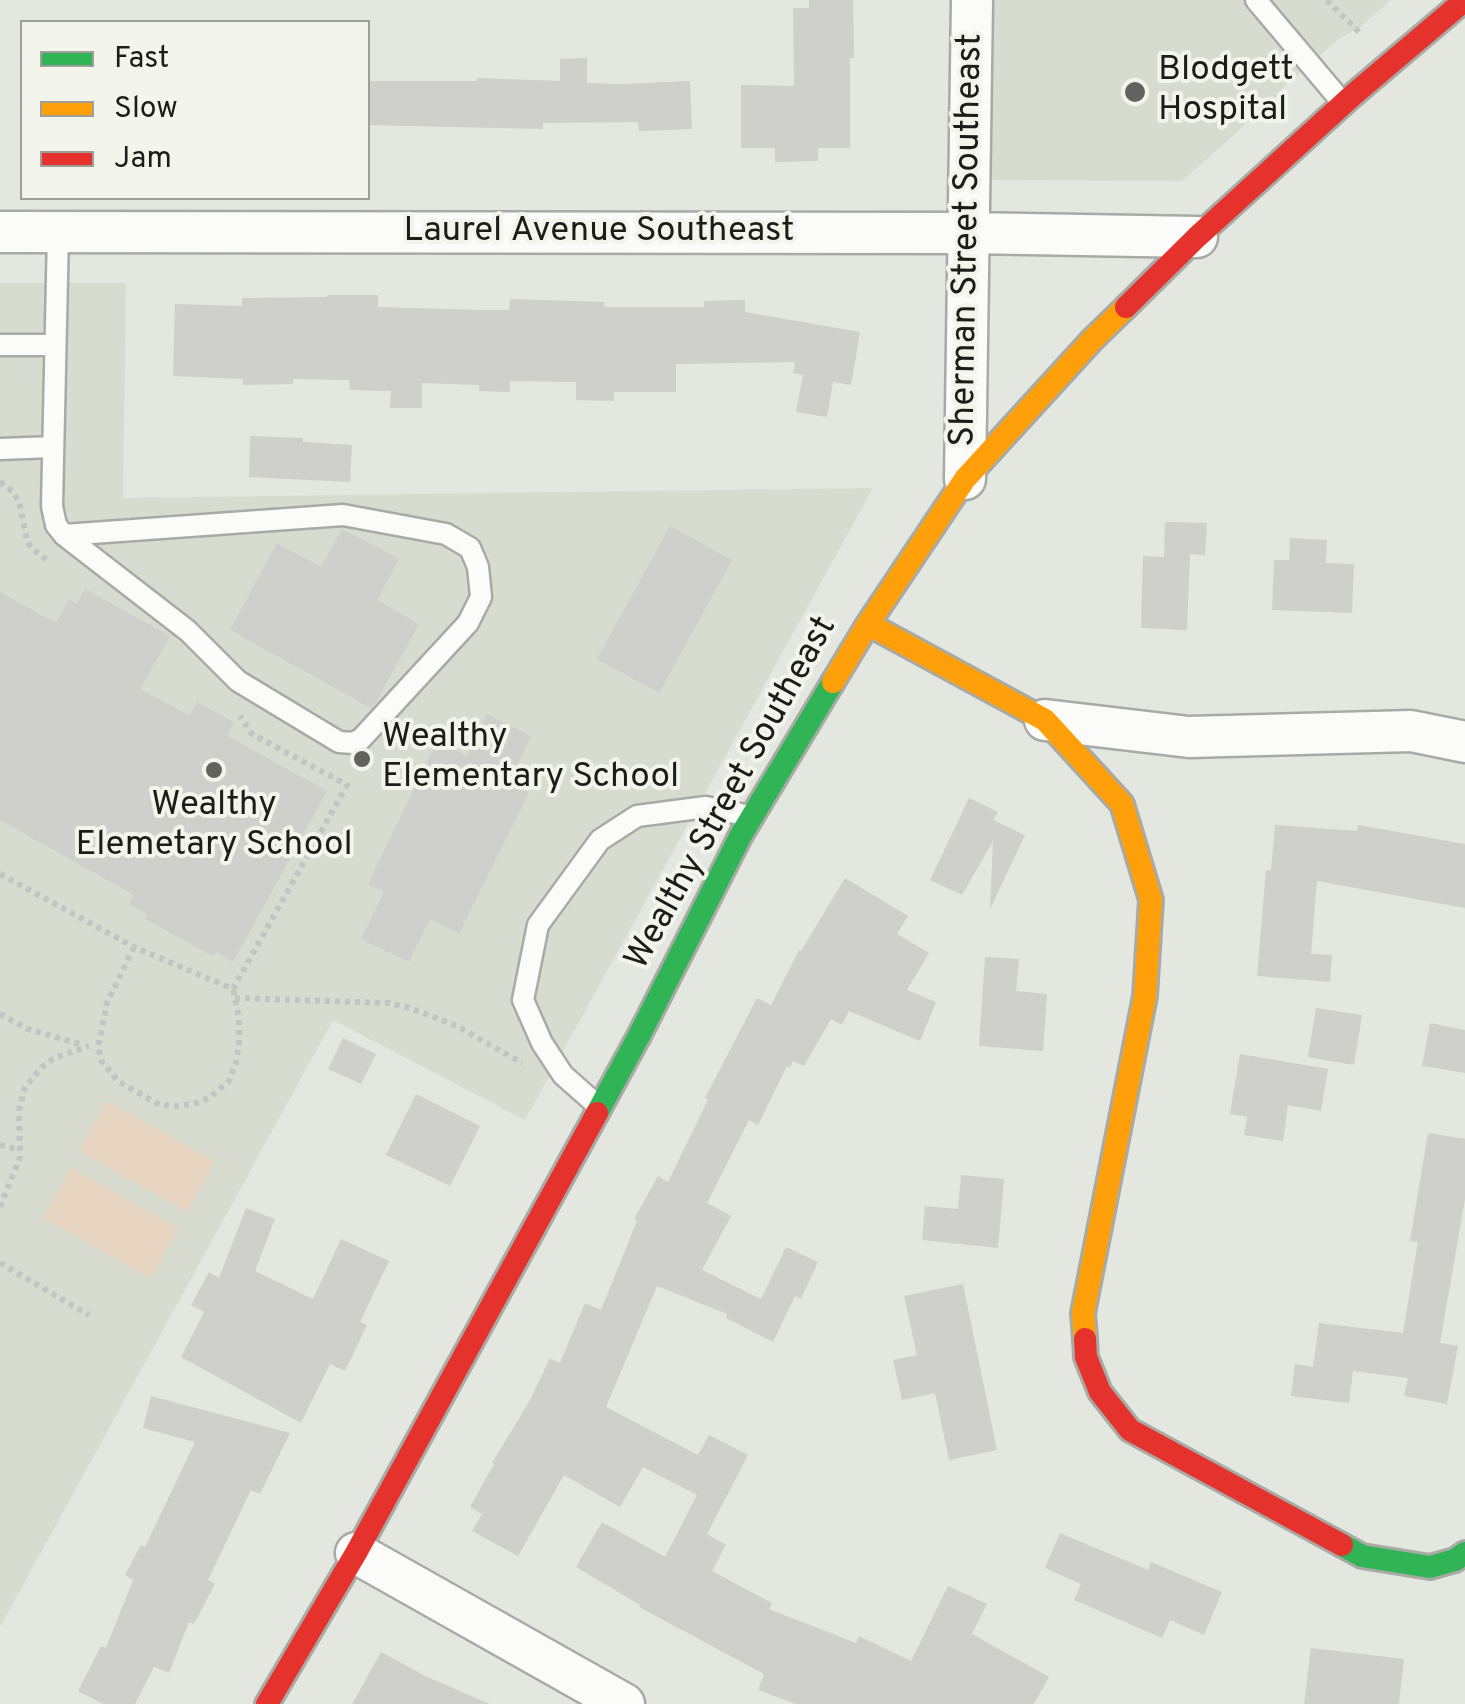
<!DOCTYPE html>
<html>
<head>
<meta charset="utf-8">
<style>
	body { margin:0 }
	#map { position:relative; width:1465px; height:1704px; overflow:hidden; background:#e4e6e0; font-family:Overpass,sans-serif }
	canvas { display:block }
	.legend { position:absolute; left:20px; top:20px; width:350px; height:180px; box-sizing:border-box; background:#f3f5ec; border:2px solid #9d9f98; margin:0; padding:12px 18px; list-style:none; font-size:30px; color:#1c1d19 }
	.legend li { display:flex; align-items:center; gap:20px; height:50px }
	.legend b { width:50px; border:2px solid #9d9f98 }
</style>
</head>
<body>
<div id="map">
<canvas width="1465" height="1704"></canvas>
<ul class="legend">
<li><b style="height:12px;background:#30b455"></b>Fast</li>
<li><b style="height:12px;background:#ff9f0a"></b>Slow</li>
<li><b style="height:12px;background:#e5322d"></b>Jam</li>
</ul>
</div>
<script>
const context = document.querySelector('canvas').getContext('2d');
context.lineJoin = 'round';
function fill(path, color) { context.fillStyle = color; context.fill(path, 'evenodd'); }
const poly = rows => new Path2D(rows.map(r => 'M' + r).join(''));
function strokePath(path, color, width, dash) { context.strokeStyle = color; context.lineWidth = width; context.lineCap = dash ? 'butt' : 'round'; context.setLineDash(dash || []); context.stroke(path); }
function drawText(font, color, halo, rows, align = 'center') {
  context.font = font + ' Overpass,sans-serif'; context.lineWidth = 8; context.setLineDash([]); context.textBaseline = 'middle'; context.strokeStyle = halo; context.fillStyle = color; for (const [text, x, y, turn = 0] of rows) {
    context.save(); context.translate(x, y); context.rotate((+turn || 0) * Math.PI / 180); context.textAlign = isNaN(turn) ? turn : align; if (halo) context.strokeText(text, 0, 0); context.fillText(text, 0, 0); context.restore();
  }
}
fill(poly([
	[993,0,1391,0,1360,27,1339,39,1284,86,1274,99,1182,181,991,180],
	[0,283,126,283,123,498,873,488,525,1120,333,1020,0,1627]
]), '#d8dbcf');
fill(poly([
	[107,1101,215,1161,187,1212,79,1151],
	[71,1168,178,1228,151,1278,43,1218]
]), '#e8d6c2');
fill(poly([
	[809,0,853,0,854,58,850,58,850,148,818,148,818,161,775,162,775,148,741,148,741,85,794,86,793,8,809,8],
	[587,58,587,83,622,84,690,81,692,129,639,131,638,122,543,123,543,129,368,125,368,81,477,81,477,78,560,81,560,59],
	[327,295,378,295,378,307,482,310,509,310,510,299,605,302,604,307,704,307,704,301,745,300,745,312,860,332,851,385,833,382,827,417,796,412,803,375,793,373,795,362,676,364,676,392,614,392,614,401,576,400,576,382,510,381,510,392,479,391,479,385,422,383,422,408,390,408,391,391,350,390,349,380,293,379,293,384,243,385,243,379,173,376,175,304,242,306,242,298,327,297],
	[250,436,303,438,303,442,352,445,350,482,249,477],
	[1165,522,1207,523,1205,555,1190,554,1187,630,1141,628,1143,556,1164,557],
	[670,526,732,560,659,693,597,659],
	[342,529,399,559,377,600,419,624,376,702,371,708,230,630,277,543,321,567],
	[1290,538,1327,540,1326,563,1354,564,1352,613,1272,610,1274,560,1289,560],
	[85,589,170,636,140,689,190,716,197,702,234,722,227,736,327,791,233,962,216,952,213,956,145,919,147,914,129,904,134,895,0,820,0,592,56,623,69,600,77,604],
	[487,714,531,736,509,783,529,792,459,934,430,919,409,962,361,939,384,892,368,884,437,741,467,756],
	[969,798,998,812,993,820,1025,835,990,909,993,841,962,895,930,880],
	[1275,825,1357,831,1358,825,1465,844,1465,908,1317,881,1311,954,1332,955,1330,982,1257,976,1266,870,1271,871],
	[845,878,908,916,897,934,929,953,907,990,936,1002,920,1041,849,1011,842,1025,831,1019,804,1066,793,1061,790,1068,787,1066,758,1125,749,1120,707,1203,731,1216,702,1270,761,1299,786,1247,818,1262,801,1299,795,1296,773,1342,726,1318,727,1314,657,1286,606,1407,698,1455,709,1435,748,1455,707,1534,726,1545,712,1571,772,1603,769,1609,856,1643,859,1636,911,1661,948,1586,987,1604,972,1634,1049,1677,1034,1704,796,1704,758,1690,764,1674,639,1607,640,1605,576,1567,602,1522,665,1557,697,1495,643,1467,620,1507,564,1475,518,1556,472,1531,482,1514,470,1507,494,1464,492,1463,529,1402,550,1358,560,1363,585,1303,601,1310,637,1221,634,1219,658,1176,668,1182,708,1100,705,1098,757,998,771,1005,799,950,801,951],
	[985,957,1019,959,1016,991,1047,994,1043,1051,979,1046],
	[1316,1008,1362,1015,1354,1065,1308,1057],
	[1430,1023,1465,1030,1465,1073,1422,1066],
	[343,1038,376,1054,361,1084,328,1069],
	[1240,1054,1328,1069,1321,1111,1288,1105,1283,1141,1244,1135,1247,1117,1230,1114],
	[416,1094,480,1126,450,1186,386,1155],
	[1428,1133,1465,1139,1465,1199,1440,1343,1458,1346,1447,1404,1404,1396,1408,1378,1353,1371,1349,1403,1291,1396,1295,1364,1313,1367,1319,1323,1403,1333,1418,1242,1410,1241],
	[961,1175,1004,1179,998,1248,922,1240,925,1206,958,1209],
	[246,1208,275,1219,255,1271,313,1299,341,1239,389,1261,360,1322,367,1325,345,1371,330,1364,301,1423,181,1357,204,1312,191,1305,209,1272,219,1278],
	[963,1284,997,1450,949,1460,935,1393,902,1400,893,1360,917,1355,904,1296],
	[151,1396,290,1433,260,1494,251,1490,208,1580,215,1584,194,1624,189,1622,169,1673,154,1667,135,1704,103,1704,78,1691,101,1646,106,1648,133,1580,125,1575,141,1545,145,1547,195,1442,143,1428],
	[1060,1533,1148,1570,1151,1562,1222,1592,1204,1635,1170,1620,1162,1638,1074,1600,1081,1584,1045,1568],
	[1311,1648,1404,1659,1399,1704,1304,1704],
	[381,1652,425,1676,490,1704,352,1704]
]), '#cfcfcb');
const lane = poly([
	[1256,0,1342,102],
	[58,232,52,506,56,525,64,535,188,631,238,681,339,742,353,743,361,739,468,623,481,597,478,567,470,548,446,534,343,515,64,535],
	[0,345,55,345],
	[0,449,53,447],
	[597,1105,563,1075,542,1043,523,1000,538,925,600,840,637,816,706,807,750,816]
]);
const street = poly([
	[0,232,969,233,1197,237],
	[965,479,972,0],
	[1045,720,1189,737,1411,731,1465,742],
	[356,1553,624,1704]
]);
const fast = poly([
	[597,1113,640,1034,741,835,833,682],
	[1342,1545,1362,1556,1430,1567,1455,1560,1465,1553]
]);
const slow = poly([
	[868,624,1045,720,1122,804,1151,900,1145,996,1083,1313,1085,1339],
	[833,682,868,624,965,479,1092,340,1126,307]
]);
const jam = poly([
	[1126,307,1197,237,1353,95,1465,0],
	[1085,1339,1086,1357,1100,1392,1130,1430,1342,1545],
	[267,1704,356,1553,597,1113]
]);
strokePath(lane, '#a8aaa5', 25);
strokePath(street, '#a8aaa5', 45);
strokePath(fast, '#a8aaa5', 28);
strokePath(slow, '#a8aaa5', 28);
strokePath(jam, '#a8aaa5', 28);
strokePath(poly([
	[1327,0,1360,33],
	[0,482,12,491,19,501,27,540,31,548,50,562],
	[0,874,134,947,233,989,347,785,252,734,240,716],
	[134,947,107,1003,98,1047,102,1062,119,1082,160,1105,177,1106,197,1103,209,1098,229,1081,236,1063,239,1043,239,1019,233,989],
	[235,998,389,1003,410,1008,457,1026,522,1063],
	[0,1014,28,1029,83,1045],
	[0,1145,20,1150],
	[0,1207,20,1157,19,1110,25,1087,42,1067,54,1058,89,1046],
	[0,1263,89,1315]
]), '#c4c4c3', 6, [5, 5]);
strokePath(lane, '#fbfbfa', 20);
strokePath(street, '#fbfbfa', 40);
strokePath(fast, '#30b455', 22);
strokePath(slow, '#ff9f0a', 22);
strokePath(jam, '#e5322d', 22);
for (const [x, y, r, color] of [
	[1135,92,12,"#62635f"],
	[362,759,10,"#62635f"],
	[214,770,10,"#62635f"]
]) { const dot = new Path2D(); dot.arc(x, y, r, 0, 2 * Math.PI); context.fillStyle = color; context.fill(dot); strokePath(dot, '#f3f5ec', 4); }
drawText('35px', '#1c1d19', '#f3f5ec', [
	["Blodgett",1158,72],
	["Hospital",1158,112],
	["Wealthy",382,739],
	["Elementary School",382,779],
	["Wealthy",214,807,"center"],
	["Elemetary School",214,847,"center"]
], 'left');
drawText('35px', '#1c1d19', '#f3f5ec', [
	["Laurel Avenue Southeast",599,233],
	["Sherman Street Southeast",969,240,-89],
	["Wealthy Street Southeast",733,794,-61]
]);
</script>
</body>
</html>
